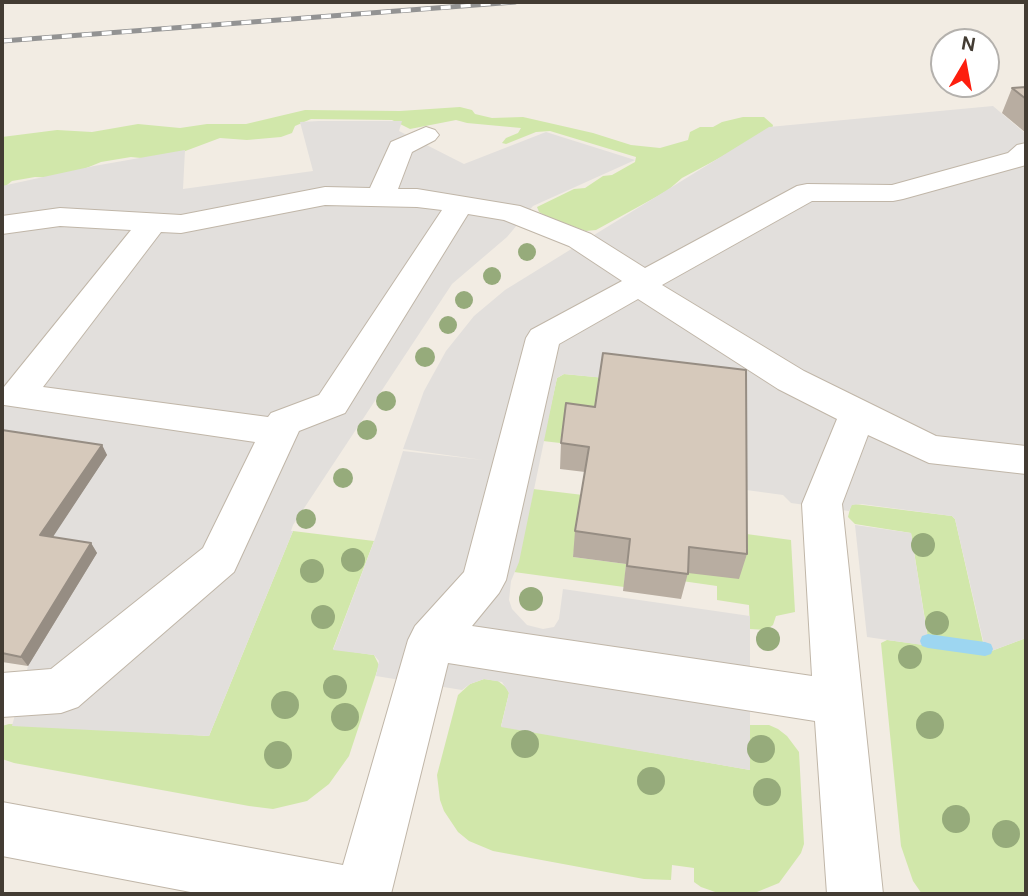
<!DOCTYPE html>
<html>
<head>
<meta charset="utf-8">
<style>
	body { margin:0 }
	#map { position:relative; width:1028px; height:896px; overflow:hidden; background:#f2ece3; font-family:"DM Sans",sans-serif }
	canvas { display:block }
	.frame { position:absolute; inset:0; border:4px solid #433c33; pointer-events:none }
	.north { position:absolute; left:930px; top:28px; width:70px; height:70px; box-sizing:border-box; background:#fff; border:2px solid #b4b1ad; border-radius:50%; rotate:10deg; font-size:19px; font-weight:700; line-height:28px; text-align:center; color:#433c33 }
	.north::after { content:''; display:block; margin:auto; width:24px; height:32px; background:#fd1e0e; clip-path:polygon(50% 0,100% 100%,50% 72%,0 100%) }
</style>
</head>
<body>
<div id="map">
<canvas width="1028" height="896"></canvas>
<div class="frame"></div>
<div class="north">N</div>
</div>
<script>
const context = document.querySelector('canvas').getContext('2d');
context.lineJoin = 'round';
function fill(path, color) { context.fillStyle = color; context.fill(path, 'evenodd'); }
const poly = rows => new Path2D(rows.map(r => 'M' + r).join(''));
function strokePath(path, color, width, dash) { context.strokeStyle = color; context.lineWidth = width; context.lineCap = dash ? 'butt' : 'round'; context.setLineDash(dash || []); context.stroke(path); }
fill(poly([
	[460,107,472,110,475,114,492,118,523,117,593,133,631,145,660,148,688,140,690,132,700,127,713,127,722,122,743,117,764,117,773,125,772,130,682,178,667,191,596,230,586,231,550,218,539,212,537,207,574,189,585,188,603,176,612,175,635,162,636,157,550,131,536,132,506,144,502,143,506,138,518,133,521,128,467,123,456,120,410,129,392,120,311,119,295,126,292,133,281,137,247,140,220,138,172,156,151,159,131,157,101,162,62,178,35,177,12,181,2,189,2,137,57,130,92,132,138,124,180,128,207,124,246,124,305,110,400,111],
	[564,374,606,378,596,412,574,431,562,429,560,443,543,441,557,378],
	[533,489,583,495,573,557,626,564,624,587,514,572],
	[855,504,952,516,955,519,984,647,928,638,911,533,855,524,848,517,851,505],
	[293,531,374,541,333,649,374,655,379,665,349,756,329,784,307,801,273,809,249,806,14,763,2,759,2,726,9,724,209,736],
	[739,533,791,540,795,612,776,616,773,625,766,630,750,629,749,605,717,600,717,586,682,581,683,572],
	[1026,638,1026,894,922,894,913,881,901,846,881,643,887,640,986,653],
	[484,679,498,681,507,688,509,693,501,726,750,770,749,725,769,725,778,729,787,736,799,752,804,844,801,853,779,883,752,894,737,894,718,893,701,887,694,882,694,868,672,865,671,880,644,879,493,851,469,841,458,832,444,811,440,800,437,775,458,695,470,684]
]), '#d1e7aa');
fill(poly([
	[993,106,1026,134,1026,638,986,653,955,519,952,516,861,504,852,505,849,511,791,503,783,495,739,489,605,378,564,374,557,378,519,562,511,581,509,600,512,609,527,625,543,629,554,627,559,619,563,589,750,616,750,770,501,727,509,693,502,682,484,679,470,684,462,690,376,676,379,661,374,655,333,650,376,536,403,451,483,460,403,449,424,391,446,351,474,316,505,290,769,127],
	[319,121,402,121,399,131,464,164,546,132,635,160,533,206,507,237,452,284,293,525,291,531,293,531,209,736,12,726,28,666,47,546,2,439,2,186,94,166,185,150,183,189,313,171,300,122],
	[855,525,911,533,929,646,867,637]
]), '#e2dfdc');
fill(poly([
	[928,634,985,642,991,644,993,649,991,654,985,656,928,648,922,646,920,641,922,636,928,634]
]), '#9dd6f1');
const minor = poly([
	[426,127,435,130,439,135,435,140,412,152,398,189,417,189,520,206,591,234,645,268,797,186,807,184,892,185,1008,153,1017,145,1026,143,1026,165,903,199,893,201,812,201,662,285,804,371,936,436,1026,446,1026,474,929,463,868,435,842,504,883,894,827,894,815,721,448,663,391,894,201,894,2,856,2,802,343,865,408,640,415,626,464,572,526,338,531,330,622,281,569,246,504,220,468,214,345,413,299,431,234,572,78,707,61,713,2,717,2,673,51,669,203,548,255,442,4,405,2,391,4,387,131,230,60,226,2,234,2,216,60,208,181,215,325,187,370,188,391,142,426,127],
	[325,205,417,207,442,210,319,395,271,413,268,417,43,387,161,232,181,233,325,205],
	[638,299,778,389,837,419,802,504,812,676,472,626,499,593,506,580,559,344,638,299]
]);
strokePath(minor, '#c0b6a8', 2);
fill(minor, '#fff');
const rail = poly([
	[2,41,515,2]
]);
strokePath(rail, '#939393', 5);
strokePath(rail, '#fff', 3.5, [10]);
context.fillStyle = '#96ab7b';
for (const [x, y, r] of [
	[527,252,9],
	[492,276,9],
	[464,300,9],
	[448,325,9],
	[425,357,10],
	[386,401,10],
	[367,430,10],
	[343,478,10],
	[306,519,10],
	[923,545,12],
	[353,560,12],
	[312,571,12],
	[531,599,12],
	[323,617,12],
	[937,623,12],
	[768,639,12],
	[910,657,12],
	[335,687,12],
	[285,705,14],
	[345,717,14],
	[930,725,14],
	[525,744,14],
	[761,749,14],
	[278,755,14],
	[651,781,14],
	[767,792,14],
	[956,819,14],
	[1006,834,14]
]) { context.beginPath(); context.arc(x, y, r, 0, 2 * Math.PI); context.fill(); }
fill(poly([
	[1026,87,1026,133,1002,113,1012,88],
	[566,403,747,554,739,579,688,573,681,599,623,591,626,564,573,557,575,531,585,472,560,469,561,443],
	[2,430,102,445,107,455,52,537,91,543,97,553,28,666,2,662]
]), '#b8ada1');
fill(poly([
	[102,445,107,455,47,546,40,535],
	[91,543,97,553,28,666,21,657]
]), '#968d83');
const building = poly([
	[1026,87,1026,99,1012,88,1026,87],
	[603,353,746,370,747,554,689,547,688,574,627,566,630,539,575,531,589,447,561,443,566,403,595,407,603,353],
	[2,430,102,445,40,535,91,543,21,657,2,653,2,430]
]);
fill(building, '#d6c9bb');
strokePath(building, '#968d83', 2);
</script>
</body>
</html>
